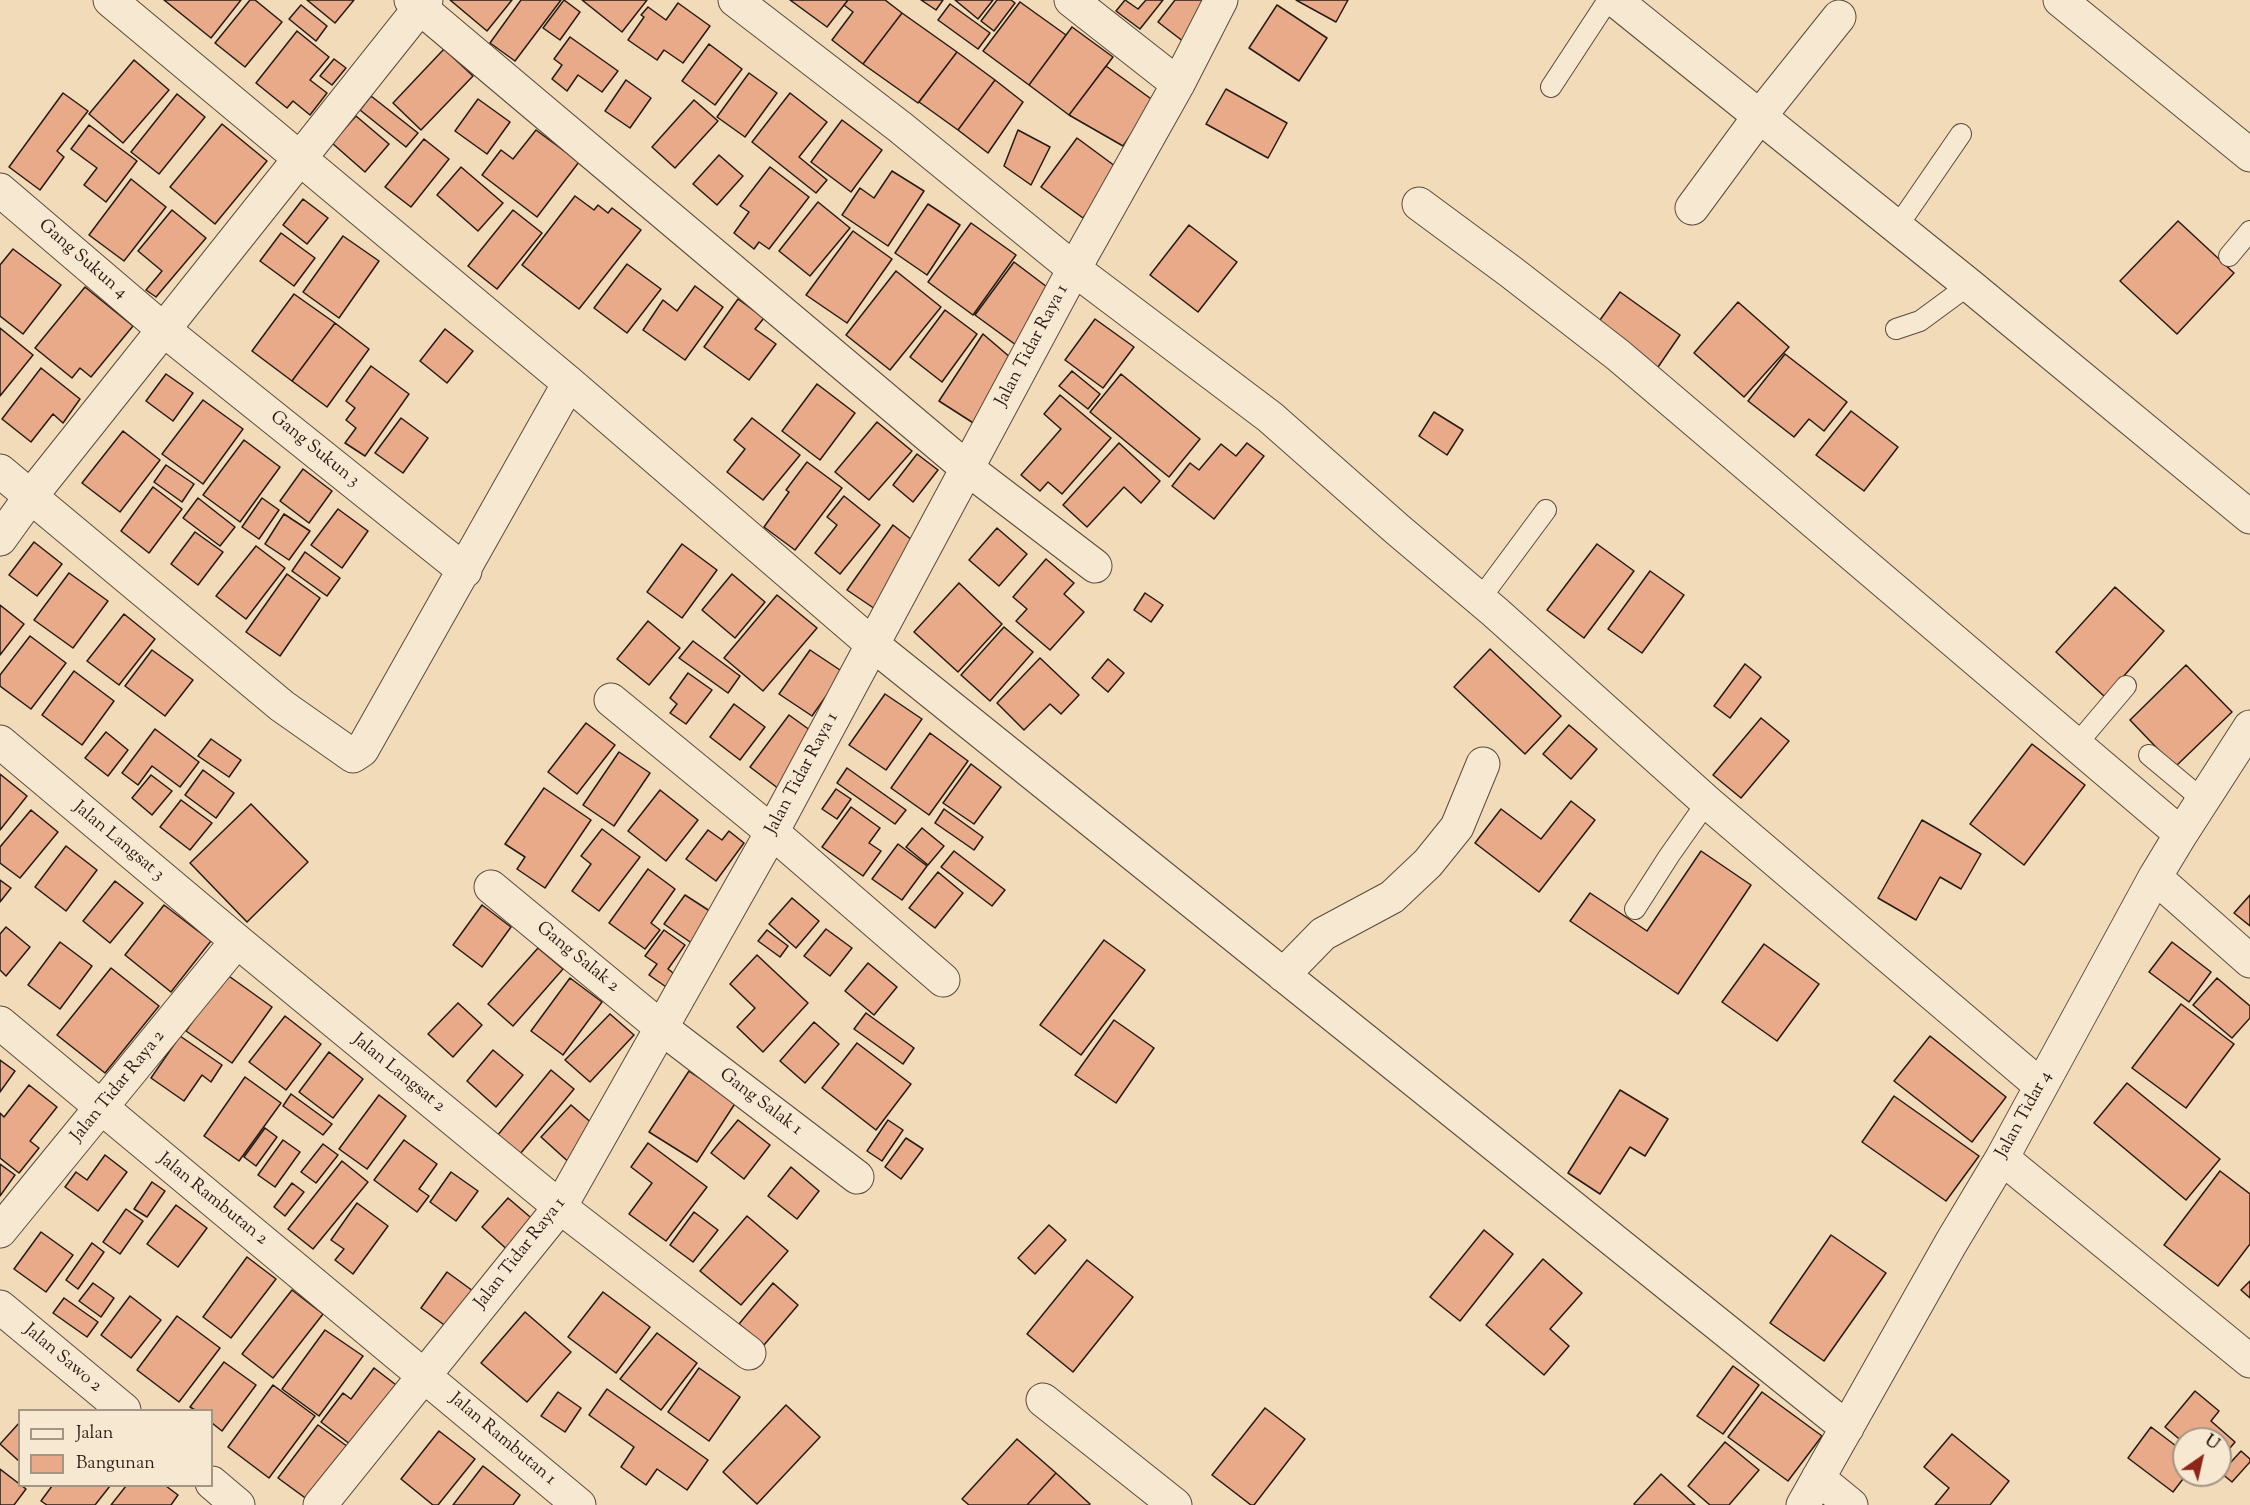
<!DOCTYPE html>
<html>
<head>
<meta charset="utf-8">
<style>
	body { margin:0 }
	#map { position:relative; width:2250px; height:1505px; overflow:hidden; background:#f2dbb8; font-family:"Sorts Mill Goudy",serif }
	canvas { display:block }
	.legend { position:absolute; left:18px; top:1409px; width:195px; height:78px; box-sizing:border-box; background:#f7e8d1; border:2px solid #a49685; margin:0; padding:8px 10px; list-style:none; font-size:18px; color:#281b14 }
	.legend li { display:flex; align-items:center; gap:12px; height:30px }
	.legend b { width:30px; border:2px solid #a49685 }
	.north { position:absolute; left:2172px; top:1427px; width:60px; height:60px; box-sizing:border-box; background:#f7e8d1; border:2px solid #a49685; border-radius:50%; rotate:34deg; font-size:16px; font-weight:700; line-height:24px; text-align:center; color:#281b14 }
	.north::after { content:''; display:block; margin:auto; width:21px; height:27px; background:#8f2418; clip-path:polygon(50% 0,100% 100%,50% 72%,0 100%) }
</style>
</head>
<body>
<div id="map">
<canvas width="2250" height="1505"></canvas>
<ul class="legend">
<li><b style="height:8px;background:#f7e8d1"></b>Jalan</li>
<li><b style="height:16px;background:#e8aa88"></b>Bangunan</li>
</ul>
<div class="north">U</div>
</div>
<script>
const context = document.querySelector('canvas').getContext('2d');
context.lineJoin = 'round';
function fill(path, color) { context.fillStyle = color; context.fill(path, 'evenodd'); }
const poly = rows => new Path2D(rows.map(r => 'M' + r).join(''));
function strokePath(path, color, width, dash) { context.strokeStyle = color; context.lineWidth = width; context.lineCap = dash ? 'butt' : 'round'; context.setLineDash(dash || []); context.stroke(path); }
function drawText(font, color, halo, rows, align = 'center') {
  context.font = font + ' "Sorts Mill Goudy",serif'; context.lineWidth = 4.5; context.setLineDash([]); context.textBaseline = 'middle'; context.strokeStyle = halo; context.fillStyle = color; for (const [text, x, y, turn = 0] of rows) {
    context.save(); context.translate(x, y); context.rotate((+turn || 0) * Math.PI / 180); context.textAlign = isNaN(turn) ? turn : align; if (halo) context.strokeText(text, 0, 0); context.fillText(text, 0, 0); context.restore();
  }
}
const building = poly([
	[164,0,241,0,211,38,164,0],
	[250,0,255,0,282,22,245,67,215,43,250,0],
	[307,0,354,0,335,23,307,0],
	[450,0,512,0,487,31,450,0],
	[521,0,561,0,515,61,490,43,521,0],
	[564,0,580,12,560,40,543,28,564,0],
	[582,0,647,0,622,32,582,0],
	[790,0,848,0,827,27,790,0],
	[848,0,885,0,902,13,863,64,832,40,853,12,844,5,848,0],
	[921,0,943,0,936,10,921,0],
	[955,0,993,0,978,19,955,0],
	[997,0,1011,0,1015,3,994,31,981,21,997,0],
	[1125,0,1138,9,1146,0,1163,0,1140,29,1116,11,1125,0],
	[1175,0,1215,0,1184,42,1158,22,1175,0],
	[1296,0,1348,0,1336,22,1296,0],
	[1020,2,1066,35,1029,85,983,51,1020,2],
	[678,3,710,26,683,63,664,50,657,60,628,40,644,17,641,15,648,7,666,20,678,3],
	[950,4,990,33,978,49,938,20,950,4],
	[301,5,327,26,316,41,289,19,301,5],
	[1277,5,1327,38,1299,81,1249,48,1277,5],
	[902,13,957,52,918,103,863,64,902,13],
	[1072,27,1113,57,1069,115,1029,85,1072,27],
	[297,31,329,57,310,80,327,93,310,115,293,101,287,108,256,83,297,31],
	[570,37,618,71,602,92,578,75,567,91,552,79,562,65,554,59,570,37],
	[709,44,742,69,715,105,682,81,709,44],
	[444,49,473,76,421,130,393,103,444,49],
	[957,52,995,80,958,130,919,102,957,52],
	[334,59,346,68,332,85,320,76,334,59],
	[134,60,169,90,123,143,89,114,134,60],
	[1106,66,1154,101,1123,146,1069,115,1106,66],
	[749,73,777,93,745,137,717,117,749,73],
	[626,80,651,98,630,128,605,111,626,80],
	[995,80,1023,102,988,153,958,130,995,80],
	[1226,89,1287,123,1268,158,1206,124,1226,89],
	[63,93,88,111,57,151,64,157,40,190,9,167,63,93],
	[790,93,827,122,799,157,827,180,816,193,752,142,790,93],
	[177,94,205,117,159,174,131,152,177,94],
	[371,96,418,133,406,147,360,110,371,96],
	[478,99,510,122,487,154,455,131,478,99],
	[694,100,718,121,675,168,652,147,694,100],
	[356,116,389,144,365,172,332,143,356,116],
	[842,120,882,150,851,192,811,162,842,120],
	[222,124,267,161,215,224,170,187,222,124],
	[89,125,137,161,106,202,84,185,97,168,71,149,89,125],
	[536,130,579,162,537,217,482,175,501,150,513,159,536,130],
	[1018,130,1050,147,1031,185,1004,166,1018,130],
	[1077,138,1119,169,1083,218,1041,187,1077,138],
	[424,139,449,159,411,207,385,187,424,139],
	[719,155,743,176,717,205,693,184,719,155],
	[461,167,503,203,478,231,437,195,461,167],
	[770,167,809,197,769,249,759,242,754,249,734,233,749,212,740,206,770,167],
	[892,171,924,191,888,246,842,215,860,188,874,198,892,171],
	[131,179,166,207,124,261,89,235,131,179],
	[575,196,594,210,598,205,608,213,612,208,641,230,579,309,522,265,575,196],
	[303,199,328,218,307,244,283,225,303,199],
	[818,202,850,228,810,276,779,251,818,202],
	[928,204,960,225,927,275,895,253,928,204],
	[172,210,206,238,156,297,146,290,162,271,138,251,172,210],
	[513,210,542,233,497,289,468,266,513,210],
	[2178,221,2234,273,2177,334,2120,281,2178,221],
	[971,223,1016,255,973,315,928,282,971,223],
	[1189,225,1237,262,1198,312,1150,275,1189,225],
	[853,231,892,259,847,323,806,295,853,231],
	[281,233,315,258,294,286,260,261,281,233],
	[343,236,379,261,339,318,303,292,343,236],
	[13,249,61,285,23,334,0,316,0,265,13,249],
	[1014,262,1055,293,1016,345,975,315,1014,262],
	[627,264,661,289,627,333,594,308,627,264],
	[896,271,941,307,890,370,846,335,896,271],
	[695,286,723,307,685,360,643,330,663,300,677,311,695,286],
	[85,287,133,326,91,377,80,368,72,378,35,348,85,287],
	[1620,292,1680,335,1656,370,1595,327,1620,292],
	[294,294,335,323,292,381,252,351,294,294],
	[738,299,764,318,755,329,776,344,749,380,704,347,738,299],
	[1738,302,1789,347,1744,397,1694,353,1738,302],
	[945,310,977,334,942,382,910,357,945,310],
	[1095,319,1134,347,1103,388,1065,360,1095,319],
	[335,323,369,349,327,407,292,381,335,323],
	[0,328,33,355,0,396,0,328],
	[445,329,473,351,447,383,420,361,445,329],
	[983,334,1011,358,978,426,939,401,983,334],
	[1785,354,1847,402,1824,431,1809,419,1794,437,1748,401,1785,354],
	[371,366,409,394,365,456,345,443,356,428,346,420,355,408,346,401,371,366],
	[41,368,80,399,63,423,53,414,31,442,2,419,41,368],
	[1072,371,1100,394,1088,409,1059,386,1072,371],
	[166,374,193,393,173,421,146,401,166,374],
	[1121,374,1200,439,1169,477,1090,412,1121,374],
	[817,384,855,413,820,460,782,431,817,384],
	[1060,395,1111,438,1062,494,1048,482,1040,491,1021,475,1061,429,1044,414,1060,395],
	[203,400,243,429,203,484,162,454,203,400],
	[1851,411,1898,447,1864,491,1816,455,1851,411],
	[1434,412,1463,430,1447,455,1419,436,1434,412],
	[401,418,428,438,403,473,375,453,401,418],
	[752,418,800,455,763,500,727,472,745,449,734,440,752,418],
	[877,422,912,451,869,500,835,472,877,422],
	[123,431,160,460,120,512,82,483,123,431],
	[244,440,280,467,240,522,203,495,244,440],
	[1119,443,1160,481,1141,503,1124,487,1087,527,1063,505,1119,443],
	[1247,443,1264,456,1214,519,1172,486,1190,463,1199,470,1221,444,1236,456,1247,443],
	[917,454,938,470,913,502,893,485,917,454],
	[807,462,842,488,795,550,764,527,789,492,786,490,807,462],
	[166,465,194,484,182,502,154,482,166,465],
	[303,469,332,491,309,523,280,501,303,469],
	[153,487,182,509,149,553,121,531,153,487],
	[844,496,880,525,840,574,815,553,837,525,827,517,844,496],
	[198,498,235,527,220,546,183,518,198,498],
	[262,498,279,510,259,539,242,527,262,498],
	[338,509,368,531,342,568,311,545,338,509],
	[284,514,310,531,289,560,265,544,284,514],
	[893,525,917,544,881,613,847,590,893,525],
	[997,528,1027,554,999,586,969,560,997,528],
	[195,532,223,552,198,585,171,564,195,532],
	[34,542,62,564,37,596,9,575,34,542],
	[682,544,717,570,682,618,647,592,682,544],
	[1597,544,1634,571,1584,638,1547,610,1597,544],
	[256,546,285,568,246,619,216,596,256,546],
	[305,552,340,578,327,596,292,571,305,552],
	[1046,559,1074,583,1064,594,1084,612,1050,650,1016,621,1027,609,1013,597,1046,559],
	[1650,571,1684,595,1642,653,1608,629,1650,571],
	[69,573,108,601,73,648,34,620,69,573],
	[287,574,320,598,280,656,246,632,287,574],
	[732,574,765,602,735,638,702,610,732,574],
	[959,583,1002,624,958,672,914,632,959,583],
	[2115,587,2164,631,2105,697,2056,652,2115,587],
	[1145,593,1163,605,1151,622,1134,610,1145,593],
	[777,595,817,628,763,691,724,658,777,595],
	[0,605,24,624,0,655,0,605],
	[124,614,155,639,119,685,87,661,124,614],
	[648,621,680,648,649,685,617,659,648,621],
	[1004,627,1033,652,990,701,961,675,1004,627],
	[30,636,66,663,31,709,0,686,0,675,30,636],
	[693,641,740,676,728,693,679,658,693,641],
	[1490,649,1561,716,1525,754,1454,687,1490,649],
	[152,650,193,680,165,716,125,686,152,650],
	[810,650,843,672,812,716,779,694,810,650],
	[1040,658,1079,695,1061,714,1050,704,1024,730,997,703,1040,658],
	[1108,659,1124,673,1108,692,1092,678,1108,659],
	[1745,664,1761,677,1730,718,1714,706,1745,664],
	[2186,665,2232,712,2175,767,2130,720,2186,665],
	[74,671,114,701,82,745,42,715,74,671],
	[688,673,712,690,686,724,670,713,677,704,670,698,688,673],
	[885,694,922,719,886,770,849,745,885,694],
	[734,704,765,727,740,760,710,737,734,704],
	[789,715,814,733,779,789,750,767,789,715],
	[1761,718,1789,741,1741,798,1713,775,1761,718],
	[586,723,615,745,577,794,548,772,586,723],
	[1569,725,1597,749,1571,779,1543,754,1569,725],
	[155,729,199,762,180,787,152,766,138,785,122,773,155,729],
	[106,732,128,750,108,776,85,758,106,732],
	[930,733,968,761,929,815,891,788,930,733],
	[211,739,241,760,229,777,198,756,211,739],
	[2032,744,2085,785,2024,865,1970,824,2032,744],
	[619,752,650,773,614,826,583,805,619,752],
	[971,764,1001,787,974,824,943,803,971,764],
	[847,768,906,810,895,824,837,783,847,768],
	[203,770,234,793,216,818,185,795,203,770],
	[0,774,27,796,0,830,0,774],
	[151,775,172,791,152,815,132,798,151,775],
	[544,788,591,820,545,888,517,869,525,857,505,844,544,788],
	[836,789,851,799,837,819,822,809,836,789],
	[660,790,698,820,666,861,628,831,660,790],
	[181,800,212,823,190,850,160,827,181,800],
	[1571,801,1595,820,1539,892,1475,843,1501,809,1541,839,1571,801],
	[251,804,308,862,247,922,190,863,251,804],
	[851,807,880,828,869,843,881,851,863,876,822,847,851,807],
	[944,809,983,837,974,850,935,823,944,809],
	[31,810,58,832,20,878,0,863,0,847,31,810],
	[1922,820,1981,854,1961,889,1940,877,1916,920,1878,898,1922,820],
	[922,828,944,846,928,865,906,847,922,828],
	[602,829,640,857,599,911,572,891,591,864,581,856,602,829],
	[708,830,722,840,729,831,744,843,716,881,686,859,708,830],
	[898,844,927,866,902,900,872,879,898,844],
	[66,846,97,870,66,911,35,887,66,846],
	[954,851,1005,890,992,906,941,867,954,851],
	[1701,851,1751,885,1678,994,1570,921,1590,893,1647,931,1701,851],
	[648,869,675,889,651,923,660,930,645,949,609,923,648,869],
	[938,872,963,893,935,928,909,908,938,872],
	[0,880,11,888,0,902,0,880],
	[115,881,143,903,110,943,83,921,115,881],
	[685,895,716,915,693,944,664,924,685,895],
	[2250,895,2250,926,2234,913,2250,895],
	[792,898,819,921,796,948,769,924,792,898],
	[164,905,211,941,171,992,125,955,164,905],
	[482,905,511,927,482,967,453,945,482,905],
	[6,927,30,947,6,976,0,970,0,934,6,927],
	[826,929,852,948,830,976,804,956,826,929],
	[664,930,685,945,668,969,677,976,669,989,649,975,657,964,645,956,664,930],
	[767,930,788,946,780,957,758,941,767,930],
	[1104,940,1145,970,1081,1055,1040,1025,1104,940],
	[60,942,92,966,60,1009,28,985,60,942],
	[2172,942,2211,972,2189,1002,2149,972,2172,942],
	[1764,944,1819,984,1777,1041,1722,1002,1764,944],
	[538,948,563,969,513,1026,488,1004,538,948],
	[757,955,808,1003,763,1052,737,1027,755,1008,730,984,757,955],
	[868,963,897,987,874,1015,845,991,868,963],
	[111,968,159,1006,105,1073,57,1035,111,968],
	[226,974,272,1007,232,1063,186,1031,226,974],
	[570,978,602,1002,563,1055,531,1031,570,978],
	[2217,978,2250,1006,2250,1018,2232,1038,2193,1005,2217,978],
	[458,1003,482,1025,453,1057,428,1034,458,1003],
	[2181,1004,2234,1044,2186,1108,2132,1068,2181,1004],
	[866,1013,914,1048,903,1064,854,1029,866,1013],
	[610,1014,634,1035,590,1082,565,1060,610,1014],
	[285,1016,321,1044,286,1090,249,1062,285,1016],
	[1114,1020,1154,1048,1116,1103,1075,1075,1114,1020],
	[814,1022,839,1044,805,1083,780,1061,814,1022],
	[180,1036,222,1065,211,1082,202,1075,184,1101,151,1078,180,1036],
	[1930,1036,2006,1097,1972,1142,1894,1081,1930,1036],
	[857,1043,911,1084,876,1130,822,1088,857,1043],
	[493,1050,523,1075,496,1107,467,1081,493,1050],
	[329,1052,363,1079,333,1118,299,1092,329,1052],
	[0,1060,15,1071,0,1092,0,1060],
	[551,1070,574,1089,520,1154,497,1136,551,1070],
	[689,1071,736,1102,697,1162,649,1132,689,1071],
	[245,1077,281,1103,239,1161,204,1136,245,1077],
	[2127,1083,2220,1159,2186,1200,2094,1123,2127,1083],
	[29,1085,57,1107,30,1141,39,1148,19,1173,0,1158,0,1113,4,1117,29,1085],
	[1620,1090,1668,1119,1645,1156,1630,1147,1600,1194,1568,1173,1620,1090],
	[291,1094,332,1124,323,1135,283,1106,291,1094],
	[379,1095,406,1116,367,1169,339,1149,379,1095],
	[1894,1096,1979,1156,1946,1201,1862,1142,1894,1096],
	[571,1105,602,1132,572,1165,541,1137,571,1105],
	[738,1120,770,1145,744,1179,711,1153,738,1120],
	[888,1120,903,1130,882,1161,867,1151,888,1120],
	[265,1128,277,1137,256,1166,244,1157,265,1128],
	[906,1138,923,1149,901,1179,885,1167,906,1138],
	[283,1140,300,1152,275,1187,258,1175,283,1140],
	[404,1140,437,1164,419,1189,429,1196,417,1212,374,1180,404,1140],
	[648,1143,707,1187,666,1241,629,1214,652,1183,631,1167,648,1143],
	[323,1144,338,1155,316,1183,301,1172,323,1144],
	[105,1155,127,1172,98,1211,65,1187,76,1172,87,1180,105,1155],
	[342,1161,368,1182,313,1249,288,1229,342,1161],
	[0,1164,15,1175,0,1196,0,1164],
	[791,1167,819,1191,797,1219,768,1196,791,1167],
	[2220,1171,2250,1194,2250,1244,2218,1286,2164,1245,2220,1171],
	[451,1172,478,1191,456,1221,430,1202,451,1172],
	[152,1182,165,1191,147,1217,134,1209,152,1182],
	[292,1183,304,1192,285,1216,274,1207,292,1183],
	[508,1198,536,1222,510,1252,482,1227,508,1198],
	[357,1203,388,1226,353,1274,335,1260,344,1249,331,1240,357,1203],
	[176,1205,207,1228,178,1267,147,1244,176,1205],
	[126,1209,143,1221,120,1254,103,1242,126,1209],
	[694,1212,718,1230,693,1262,670,1245,694,1212],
	[747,1216,788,1251,741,1305,700,1271,747,1216],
	[1049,1225,1066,1240,1035,1274,1018,1258,1049,1225],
	[1484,1230,1513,1254,1460,1321,1430,1297,1484,1230],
	[41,1232,73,1255,46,1292,14,1269,41,1232],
	[1831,1235,1886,1273,1824,1361,1770,1323,1831,1235],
	[92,1243,104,1252,78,1289,66,1280,92,1243],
	[247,1257,276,1279,231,1338,203,1317,247,1257],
	[1543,1259,1582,1293,1550,1329,1569,1346,1544,1375,1486,1325,1543,1259],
	[1087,1260,1133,1297,1073,1372,1027,1334,1087,1260],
	[447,1272,473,1291,447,1327,421,1308,447,1272],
	[2250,1281,2250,1298,2241,1290,2250,1281],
	[93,1283,114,1298,101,1317,79,1301,93,1283],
	[773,1283,798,1305,764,1345,739,1324,773,1283],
	[292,1290,323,1314,273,1378,242,1354,292,1290],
	[603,1292,650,1327,616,1373,568,1337,603,1292],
	[130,1296,161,1320,131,1358,101,1335,130,1296],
	[64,1298,98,1322,87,1337,53,1313,64,1298],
	[525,1312,571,1352,527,1402,481,1363,525,1312],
	[177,1316,220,1348,179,1402,137,1370,177,1316],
	[325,1330,363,1356,319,1416,282,1389,325,1330],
	[657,1333,697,1363,661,1410,620,1379,657,1333],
	[224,1362,256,1385,222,1431,212,1423,212,1410,195,1410,190,1407,224,1362],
	[1733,1366,1759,1385,1723,1434,1697,1416,1733,1366],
	[374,1368,404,1391,359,1451,321,1422,343,1393,351,1399,374,1368],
	[699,1368,740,1397,709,1441,668,1412,699,1368],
	[273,1385,315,1416,269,1478,228,1447,273,1385],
	[607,1389,708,1460,687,1490,657,1469,646,1485,621,1467,634,1447,589,1415,607,1389],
	[2195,1391,2219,1411,2211,1421,2235,1442,2220,1460,2220,1439,2184,1439,2184,1443,2165,1427,2195,1391],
	[558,1392,581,1408,565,1432,541,1416,558,1392],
	[1762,1392,1822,1436,1788,1481,1728,1437,1762,1392],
	[786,1405,820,1437,757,1504,723,1472,786,1405],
	[1265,1408,1305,1439,1254,1505,1251,1505,1212,1475,1265,1408],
	[20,1422,20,1462,0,1444,20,1422],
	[318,1425,355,1452,315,1505,278,1478,318,1425],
	[2151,1427,2184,1452,2184,1475,2186,1475,2173,1492,2128,1458,2151,1427],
	[439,1431,475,1459,438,1505,433,1505,401,1479,439,1431],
	[1952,1434,2009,1481,1990,1505,1935,1505,1949,1488,1924,1467,1952,1434],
	[1017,1439,1056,1473,1027,1505,969,1505,962,1499,1017,1439],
	[1725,1442,1759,1470,1729,1505,1710,1505,1688,1486,1725,1442],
	[2241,1451,2250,1459,2250,1462,2232,1482,2221,1473,2241,1451],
	[483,1466,520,1495,513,1505,453,1505,483,1466],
	[0,1469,26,1489,14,1505,0,1505,0,1469],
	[1056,1473,1090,1504,1089,1505,1027,1505,1056,1473],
	[1661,1474,1695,1505,1635,1505,1634,1504,1661,1474],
	[52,1486,110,1486,95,1505,47,1505,41,1501,52,1486],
	[126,1486,166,1486,178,1495,171,1505,111,1505,126,1486]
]);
fill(building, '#e8aa88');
strokePath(building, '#281b14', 1.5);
const service = poly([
	[1551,87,1608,0],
	[1897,227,1961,134],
	[2229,256,2250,231],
	[1896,329,1920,321,1969,285],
	[1480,599,1546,510],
	[2076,745,2126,686],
	[2149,755,2203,800],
	[1635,909,1669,856,1707,802]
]);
const minor = poly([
	[110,0,569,383,872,644,1847,1428],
	[411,0,968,469,1095,566],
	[735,0,900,127,1074,269,1270,417,1397,529,1495,612,1707,802,2041,1086],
	[1071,0,1178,84],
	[1615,0,1969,285,2250,517],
	[2060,0,2250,155],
	[0,190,164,330,465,571],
	[1419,204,1511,272,1618,355,2181,834],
	[1692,208,1759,117,1839,17],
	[0,471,282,706,353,756,362,750,569,383],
	[0,539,31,496,426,0],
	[611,700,772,832,943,980],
	[0,742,237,941,560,1207,749,1353],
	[2155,877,2250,961],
	[491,887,663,1029,857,1177],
	[1283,975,1323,934,1392,897,1428,863,1457,827,1483,764],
	[0,1023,579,1505],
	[2002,1158,2250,1361],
	[0,1231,237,941],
	[0,1307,124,1410],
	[1043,1400,1175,1505],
	[1818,1478,1851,1505],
	[212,1483,238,1505],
	[320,1505,560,1207,772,832,1074,269,1178,84,1221,0],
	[1803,1505,1951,1243,2002,1158,2155,877,2181,834,2250,727]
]);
strokePath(service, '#5a4b3d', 22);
strokePath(minor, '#5a4b3d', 35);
strokePath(service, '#f7e8d1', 20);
strokePath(minor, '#f7e8d1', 33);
drawText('18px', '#281b14', '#f7e8d1', [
	["Gang Sukun 4",82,260,41],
	["Jalan Tidar Raya 1",1033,346,-62],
	["Gang Sukun 3",314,450,39],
	["Jalan Tidar Raya 1",803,774,-62],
	["Jalan Langsat 3",118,842,40],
	["Gang Salak 2",577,958,39],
	["Jalan Langsat 2",398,1074,39],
	["Jalan Tidar Raya 2",119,1087,-51],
	["Gang Salak 1",760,1103,37],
	["Jalan Tidar 4",2025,1115,-61],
	["Jalan Rambutan 2",212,1200,39],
	["Jalan Tidar Raya 1",521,1254,-52],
	["Jalan Sawo 2",62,1359,40],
	["Jalan Rambutan 1",502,1440,40]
]);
</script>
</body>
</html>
